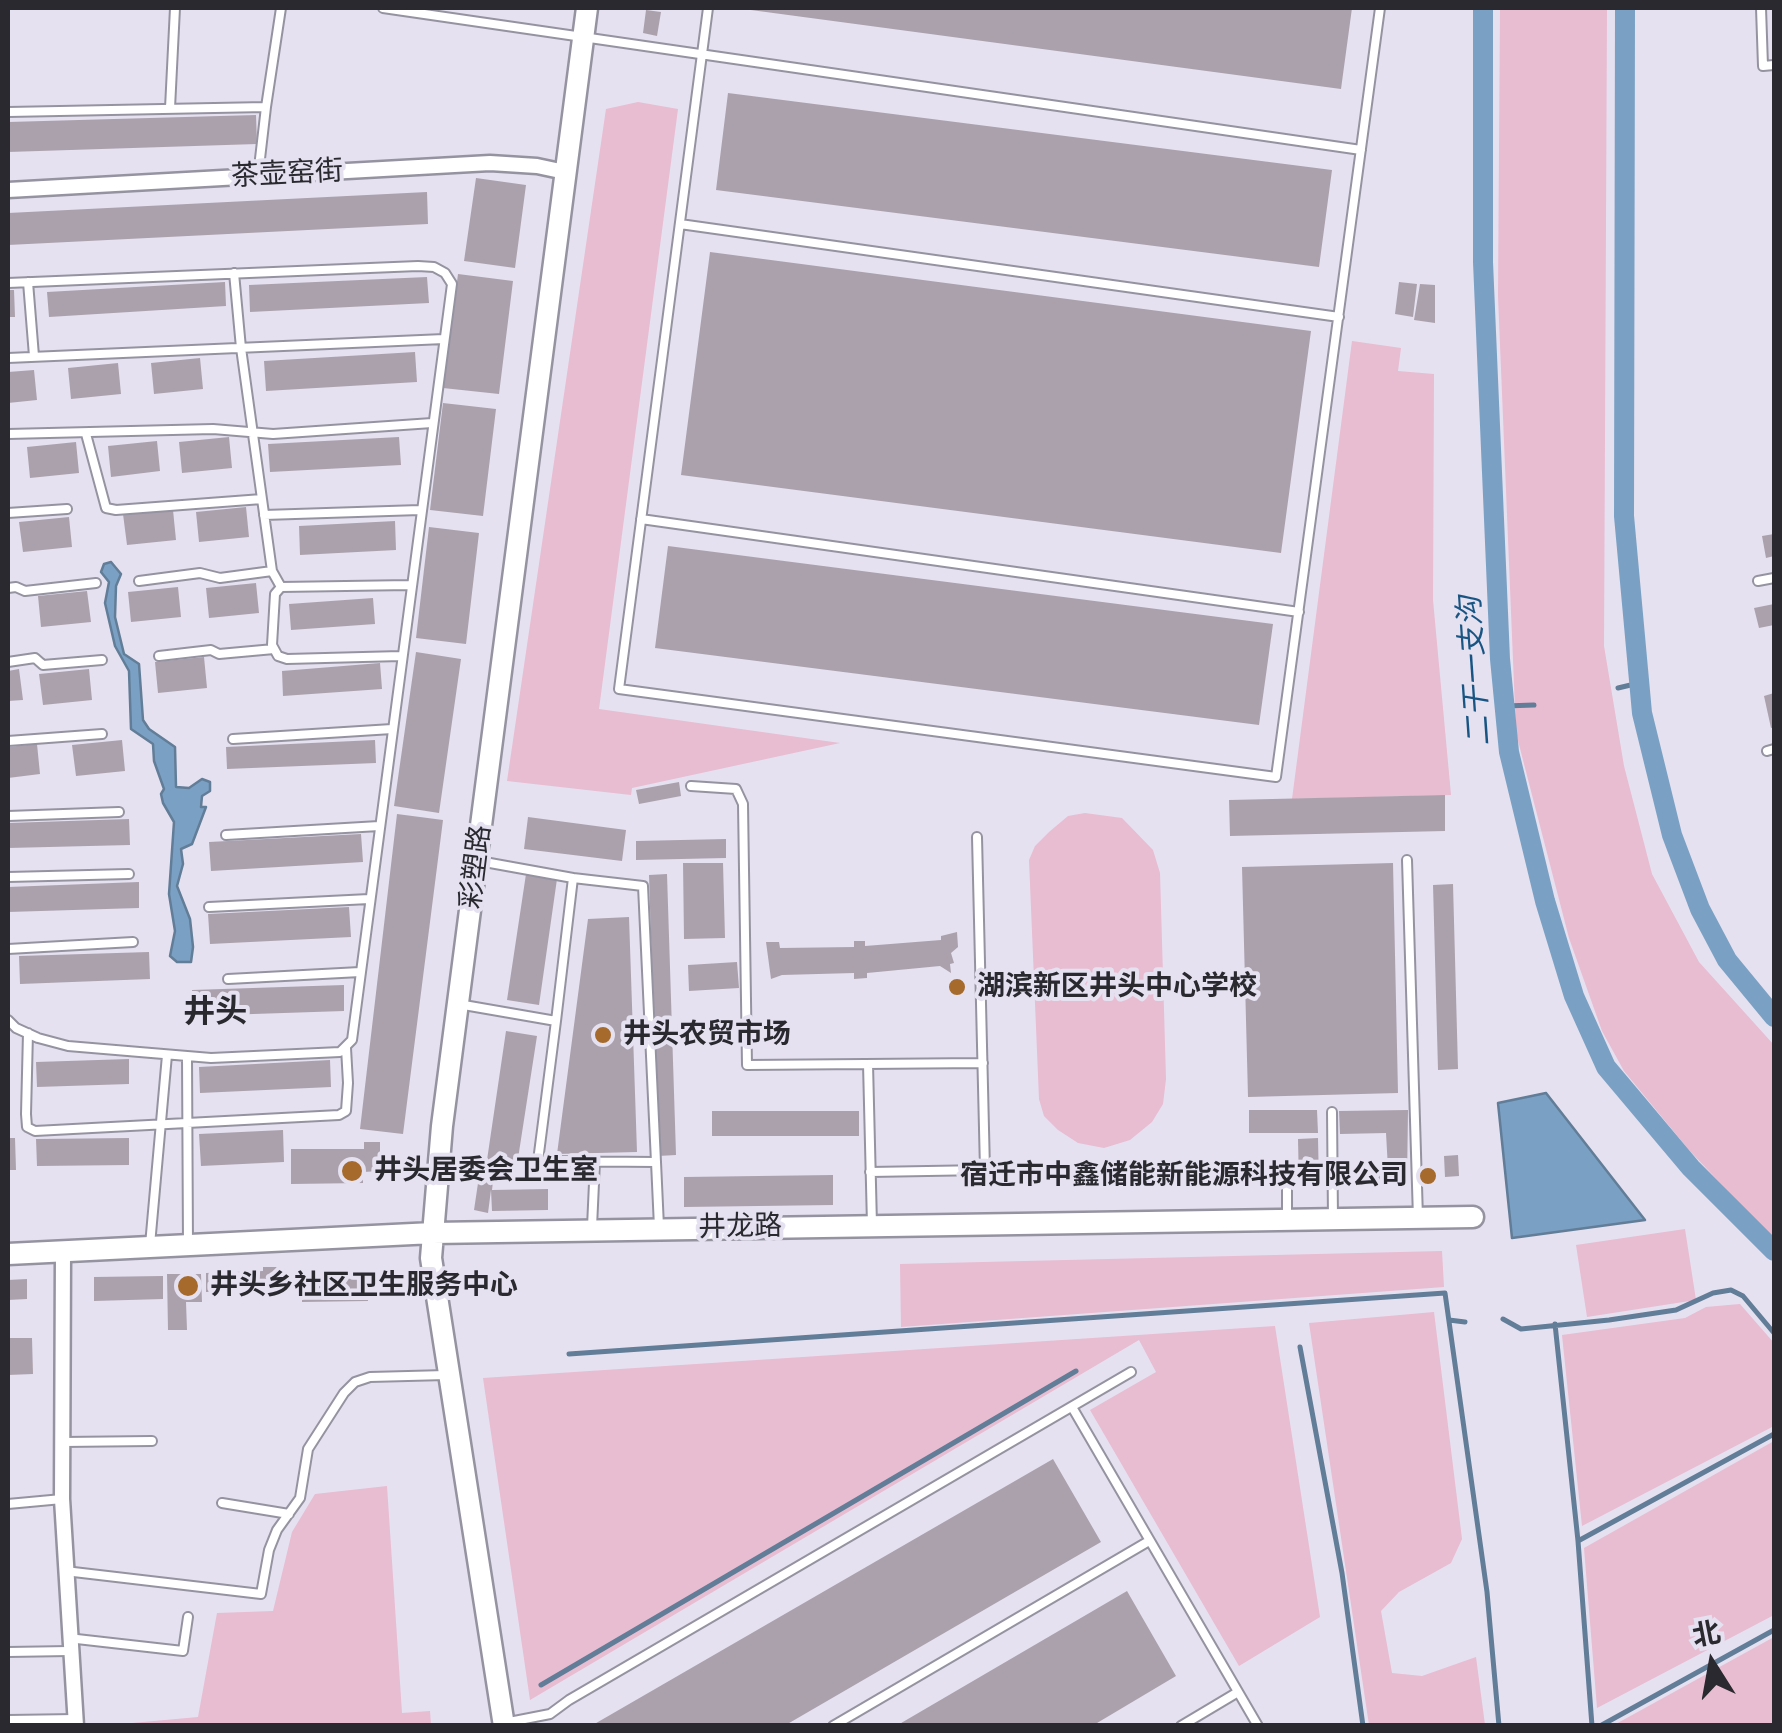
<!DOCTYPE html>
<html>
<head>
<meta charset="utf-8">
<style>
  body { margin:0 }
  #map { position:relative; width:1782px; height:1733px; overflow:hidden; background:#e5e1f0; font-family:Montserrat,"Noto Sans SC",sans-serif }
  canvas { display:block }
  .frame { position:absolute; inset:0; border:10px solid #2a292f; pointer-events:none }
  .north { position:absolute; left:1662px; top:1613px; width:100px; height:100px; -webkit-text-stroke:8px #e5e1f0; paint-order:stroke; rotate:349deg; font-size:28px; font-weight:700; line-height:40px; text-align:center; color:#2a292f }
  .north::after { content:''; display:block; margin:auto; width:35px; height:45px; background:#2a292f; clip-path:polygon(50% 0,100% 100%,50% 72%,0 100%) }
</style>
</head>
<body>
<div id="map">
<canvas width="1782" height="1733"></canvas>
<div class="frame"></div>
<div class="north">北</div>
</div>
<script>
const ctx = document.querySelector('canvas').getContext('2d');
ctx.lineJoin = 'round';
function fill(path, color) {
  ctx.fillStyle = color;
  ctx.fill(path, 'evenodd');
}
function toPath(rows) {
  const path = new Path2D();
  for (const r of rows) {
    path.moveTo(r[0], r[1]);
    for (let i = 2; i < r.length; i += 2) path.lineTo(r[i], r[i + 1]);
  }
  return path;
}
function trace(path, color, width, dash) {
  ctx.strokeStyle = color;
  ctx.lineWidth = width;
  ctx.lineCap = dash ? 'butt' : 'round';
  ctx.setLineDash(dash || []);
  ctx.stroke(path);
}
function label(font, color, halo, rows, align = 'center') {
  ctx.font = font + ' Montserrat,"Noto Sans SC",sans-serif';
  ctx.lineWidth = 8;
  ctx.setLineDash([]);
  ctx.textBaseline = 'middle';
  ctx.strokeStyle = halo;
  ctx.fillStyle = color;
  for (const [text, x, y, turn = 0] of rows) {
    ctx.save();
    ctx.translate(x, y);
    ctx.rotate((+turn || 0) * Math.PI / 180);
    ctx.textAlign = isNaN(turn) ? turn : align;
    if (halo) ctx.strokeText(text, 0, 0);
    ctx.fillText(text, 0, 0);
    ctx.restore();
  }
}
fill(toPath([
  [1500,8,1607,8,1604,646,1624,766,1652,874,1699,962,1774,1045,1774,1240,1689,1150,1624,1071,1602,1031,1569,938,1516,733,1498,296],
  [638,102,678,109,599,709,840,743,632,788,631,795,507,781,606,109],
  [1352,341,1401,348,1398,371,1434,374,1433,600,1451,795,1292,799],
  [1085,813,1122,818,1153,850,1160,873,1166,1079,1163,1104,1152,1122,1130,1140,1104,1148,1078,1143,1058,1130,1044,1116,1039,1099,1029,860,1035,846,1049,832,1068,816],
  [1685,1229,1696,1300,1587,1317,1576,1245],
  [1442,1251,1444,1287,901,1327,900,1264],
  [1740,1304,1774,1343,1774,1426,1582,1526,1562,1335,1685,1318,1706,1307],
  [1434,1312,1462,1539,1451,1563,1399,1592,1381,1611,1392,1673,1422,1676,1476,1657,1485,1725,1369,1725,1309,1323],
  [1275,1326,1320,1617,1239,1666,1090,1410,1156,1372,1139,1340,530,1700,483,1378],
  [1774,1441,1774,1615,1597,1708,1584,1548],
  [387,1486,402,1713,430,1711,431,1725,110,1725,198,1717,217,1613,273,1611,292,1532,315,1494],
  [1774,1637,1774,1725,1614,1725]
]), '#e8bcd1');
const water = toPath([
  [111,562,121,574,116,586,115,617,124,654,139,664,143,720,149,729,175,747,176,787,189,788,202,779,210,782,210,791,202,796,201,807,206,807,192,844,181,849,183,864,177,886,190,919,193,947,191,962,177,962,170,956,175,931,169,894,174,822,163,803,161,794,164,789,154,761,153,744,131,729,129,671,115,646,105,603,109,582,101,572,104,564,111,562],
  [1546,1093,1645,1220,1512,1238,1498,1103,1546,1093]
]);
fill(water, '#7aa1c4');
trace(water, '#627d97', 2.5);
trace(toPath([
  [1618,688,1639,683],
  [1505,706,1534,705],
  [1503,1319,1521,1329,1609,1320,1676,1310,1713,1293,1731,1290,1743,1296,1774,1333],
  [1449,1320,1465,1322],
  [1555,1324,1578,1541,1592,1726],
  [1300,1347,1342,1573,1363,1726],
  [569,1354,1445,1293,1487,1592,1499,1726],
  [1578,1541,1774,1434],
  [541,1685,1076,1371],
  [1600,1726,1774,1630]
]), '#627d97', 5);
trace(toPath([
  [1483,8,1483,262,1500,659,1509,752,1545,901,1574,996,1606,1067,1691,1168,1774,1251],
  [1625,8,1624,516,1642,713,1672,835,1700,909,1727,960,1774,1017]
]), '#7aa1c4', 20);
fill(toPath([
  [736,8,1352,8,1341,89],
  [646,10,661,12,657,36,643,33],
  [728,93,1332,170,1319,267,716,190],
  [256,115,257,144,8,152,8,122],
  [476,178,526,185,515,268,464,261],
  [427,192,428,224,8,245,8,213],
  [710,252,1311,331,1281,553,681,475],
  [458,274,513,281,499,394,443,388],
  [427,277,429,303,250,312,249,285],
  [225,282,226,306,49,317,47,292],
  [1399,282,1417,284,1413,317,1395,314],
  [1420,284,1435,285,1435,323,1414,320],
  [8,290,14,290,15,317,8,317],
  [415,352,417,382,266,391,264,361],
  [200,358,203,389,154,394,151,363],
  [118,363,121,394,71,399,68,368],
  [34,370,37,400,8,403,8,372],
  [443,403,496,409,483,516,430,510],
  [229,437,232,468,182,473,179,442],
  [399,437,401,465,270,472,268,444],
  [157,441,160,471,111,477,108,446],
  [76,442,79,473,30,478,27,447],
  [246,507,249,537,199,542,196,512],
  [173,510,176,540,127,545,123,514],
  [69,517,72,547,23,552,19,522],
  [395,521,396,550,300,555,299,526],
  [429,527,479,533,466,644,416,638],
  [1774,534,1774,556,1766,558,1762,536],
  [668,546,1273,624,1259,725,655,648],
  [256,583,259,613,209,618,206,588],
  [178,587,181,617,131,622,128,592],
  [87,591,91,622,41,627,38,596],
  [373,598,375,624,291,630,289,604],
  [1774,604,1774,625,1759,628,1754,608],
  [416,652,461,659,439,813,394,806],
  [204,657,207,688,158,693,155,662],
  [380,663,382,689,283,696,282,671],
  [19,669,23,700,8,701,8,671],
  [89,669,92,700,43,705,39,674],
  [1774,693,1774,727,1771,728,1764,696],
  [122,740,125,771,76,776,72,745],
  [375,740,376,763,227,769,226,747],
  [37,744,40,774,8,778,8,747],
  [679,782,681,796,639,804,636,790],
  [1445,795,1445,831,1230,836,1229,800],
  [397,814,443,820,403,1134,360,1129],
  [528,817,626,830,622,861,524,849],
  [129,819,130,845,8,848,8,823],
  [361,834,363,862,211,871,209,842],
  [726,839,726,858,636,860,636,841],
  [683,863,723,863,725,938,684,939],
  [1393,863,1398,1093,1248,1097,1242,867],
  [526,874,557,879,539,1005,507,1000],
  [667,874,676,1155,658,1156,649,875],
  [139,882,139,908,8,912,8,887],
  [1453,884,1458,1069,1438,1070,1433,885],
  [349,907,351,937,210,944,208,914],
  [629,917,637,1152,557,1154,588,919],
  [957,932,958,947,951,953,954,963,950,964,951,973,940,966,867,973,867,978,854,979,854,973,782,975,771,979,766,942,779,942,780,948,854,947,854,941,865,941,865,946,941,940,941,936],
  [149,952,150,979,20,984,19,956],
  [737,962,739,988,689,991,688,965],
  [344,985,344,1011,193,1016,192,990],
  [506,1031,537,1036,517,1165,487,1160],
  [129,1059,129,1084,37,1087,36,1062],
  [330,1060,331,1087,200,1093,199,1067],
  [1249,1110,1317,1110,1318,1133,1249,1133],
  [1408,1110,1407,1182,1346,1185,1346,1170,1388,1169,1386,1133,1340,1134,1339,1111],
  [712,1111,859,1111,859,1136,712,1136],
  [283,1130,284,1162,201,1166,199,1134],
  [8,1138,15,1138,16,1170,8,1170],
  [129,1138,129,1165,37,1166,36,1139],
  [1318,1138,1319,1185,1299,1186,1298,1139],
  [364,1142,380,1142,380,1171,363,1172,363,1183,291,1184,291,1149,364,1149],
  [1458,1155,1459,1176,1445,1177,1444,1156],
  [481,1163,495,1165,492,1190,548,1189,548,1210,492,1211,491,1190,488,1213,474,1210],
  [833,1175,833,1205,684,1207,684,1177],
  [263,1267,277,1267,277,1290,206,1292,206,1273,263,1271],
  [167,1274,201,1274,202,1302,186,1302,187,1330,168,1330],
  [163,1276,163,1299,94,1301,94,1277],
  [367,1277,368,1301,302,1302,302,1278],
  [27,1279,27,1299,8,1300,8,1280],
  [8,1338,32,1338,33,1374,8,1375],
  [1053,1459,1101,1542,784,1726,591,1726],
  [1127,1591,1176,1676,1092,1726,896,1726]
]), '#aba1ac');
const lane = toPath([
  [383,8,1361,150],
  [708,8,619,689,1276,777,1380,8],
  [1761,8,1763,66,1774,65],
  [170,108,175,8],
  [8,112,266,107,281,8],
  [258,176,266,107],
  [680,224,1339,317],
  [234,273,241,348,272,571,281,587],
  [28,282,34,356],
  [8,283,418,266,434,267,445,273,452,284,352,1040,340,1052,211,1058,68,1046,38,1038,16,1028,8,1020],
  [8,358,444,339],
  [8,434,213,429,273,434,432,423],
  [86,434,106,508,116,510,262,499],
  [8,513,67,509],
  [264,515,420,510],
  [641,519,1299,612],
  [139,581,200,573,220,578,272,571],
  [1758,581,1774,578],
  [8,588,16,587,25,591,96,583],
  [159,656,211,650,219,654,274,649],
  [401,656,287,659,278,656,272,645,275,594,281,587,410,585],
  [8,662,35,658,43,665,102,660],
  [233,739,392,729],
  [8,741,102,734],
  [1767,751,1774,749],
  [691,786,736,789,743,804,747,1065,983,1063],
  [8,816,119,812],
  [226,835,379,826],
  [1407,860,1418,1218],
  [479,861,573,878],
  [8,877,129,874],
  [209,907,369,899],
  [8,949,133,942],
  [228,979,360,972],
  [458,1004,556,1021,538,1161,656,1162,643,886,573,878,556,1021],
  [28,1033,26,1114,27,1127,35,1131,339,1115,346,1111,348,1083,346,1048],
  [187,1057,188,1245],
  [868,1064,872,1225],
  [1332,1112,1333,1219],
  [656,1162,659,1227],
  [870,1172,985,1170,977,837],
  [1287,1175,1287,1219],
  [592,1227,595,1161],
  [150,1245,167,1055],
  [1072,1407,1258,1726],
  [63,1442,152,1441],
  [222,1503,289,1514],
  [8,1504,62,1499],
  [65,1571,261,1594,269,1550,277,1530,300,1498,308,1449,344,1393,355,1382,370,1377,446,1375],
  [68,1638,183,1651,188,1617],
  [8,1652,69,1651],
  [8,1720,76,1719],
  [504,1723,550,1714,569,1700,1131,1372],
  [833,1726,1149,1541],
  [1181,1726,1238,1692]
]);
const street = toPath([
  [8,190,490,163,537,166,565,172],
  [63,1252,62,1499,76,1726]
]);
const secondary = toPath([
  [8,1254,433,1233,1473,1217],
  [504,1726,431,1258,442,1126,587,8]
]);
trace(lane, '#9693a1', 12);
trace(street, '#9693a1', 19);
trace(secondary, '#9693a1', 25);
trace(lane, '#fff', 8);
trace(street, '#fff', 14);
trace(secondary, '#fff', 20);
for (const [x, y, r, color] of [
  [957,987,10,"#a56a2c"],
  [603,1035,10,"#a56a2c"],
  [352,1171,12,"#a56a2c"],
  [1428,1176,10,"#a56a2c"],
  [188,1286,12,"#a56a2c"]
]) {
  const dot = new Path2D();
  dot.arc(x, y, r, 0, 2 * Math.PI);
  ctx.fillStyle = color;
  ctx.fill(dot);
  trace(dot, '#e5e1f0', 4);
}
label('28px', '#2a292f', '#e5e1f0', [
  ["茶壶窑街",287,174,-3],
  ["彩塑路",476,867,-83],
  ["井龙路",740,1227,-1]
]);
label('bold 28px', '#2a292f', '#e5e1f0', [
  ["湖滨新区井头中心学校",977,987],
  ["井头农贸市场",623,1035],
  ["井头居委会卫生室",374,1171],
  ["宿迁市中鑫储能新能源科技有限公司",1408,1176,"right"],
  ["井头乡社区卫生服务中心",210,1286]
], 'left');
label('italic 30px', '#195583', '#e5e1f0', [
  ["二干一支沟",1475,671,-94]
]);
label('bold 32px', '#2a292f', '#e5e1f0', [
  ["井头",215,1013]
]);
</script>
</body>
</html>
